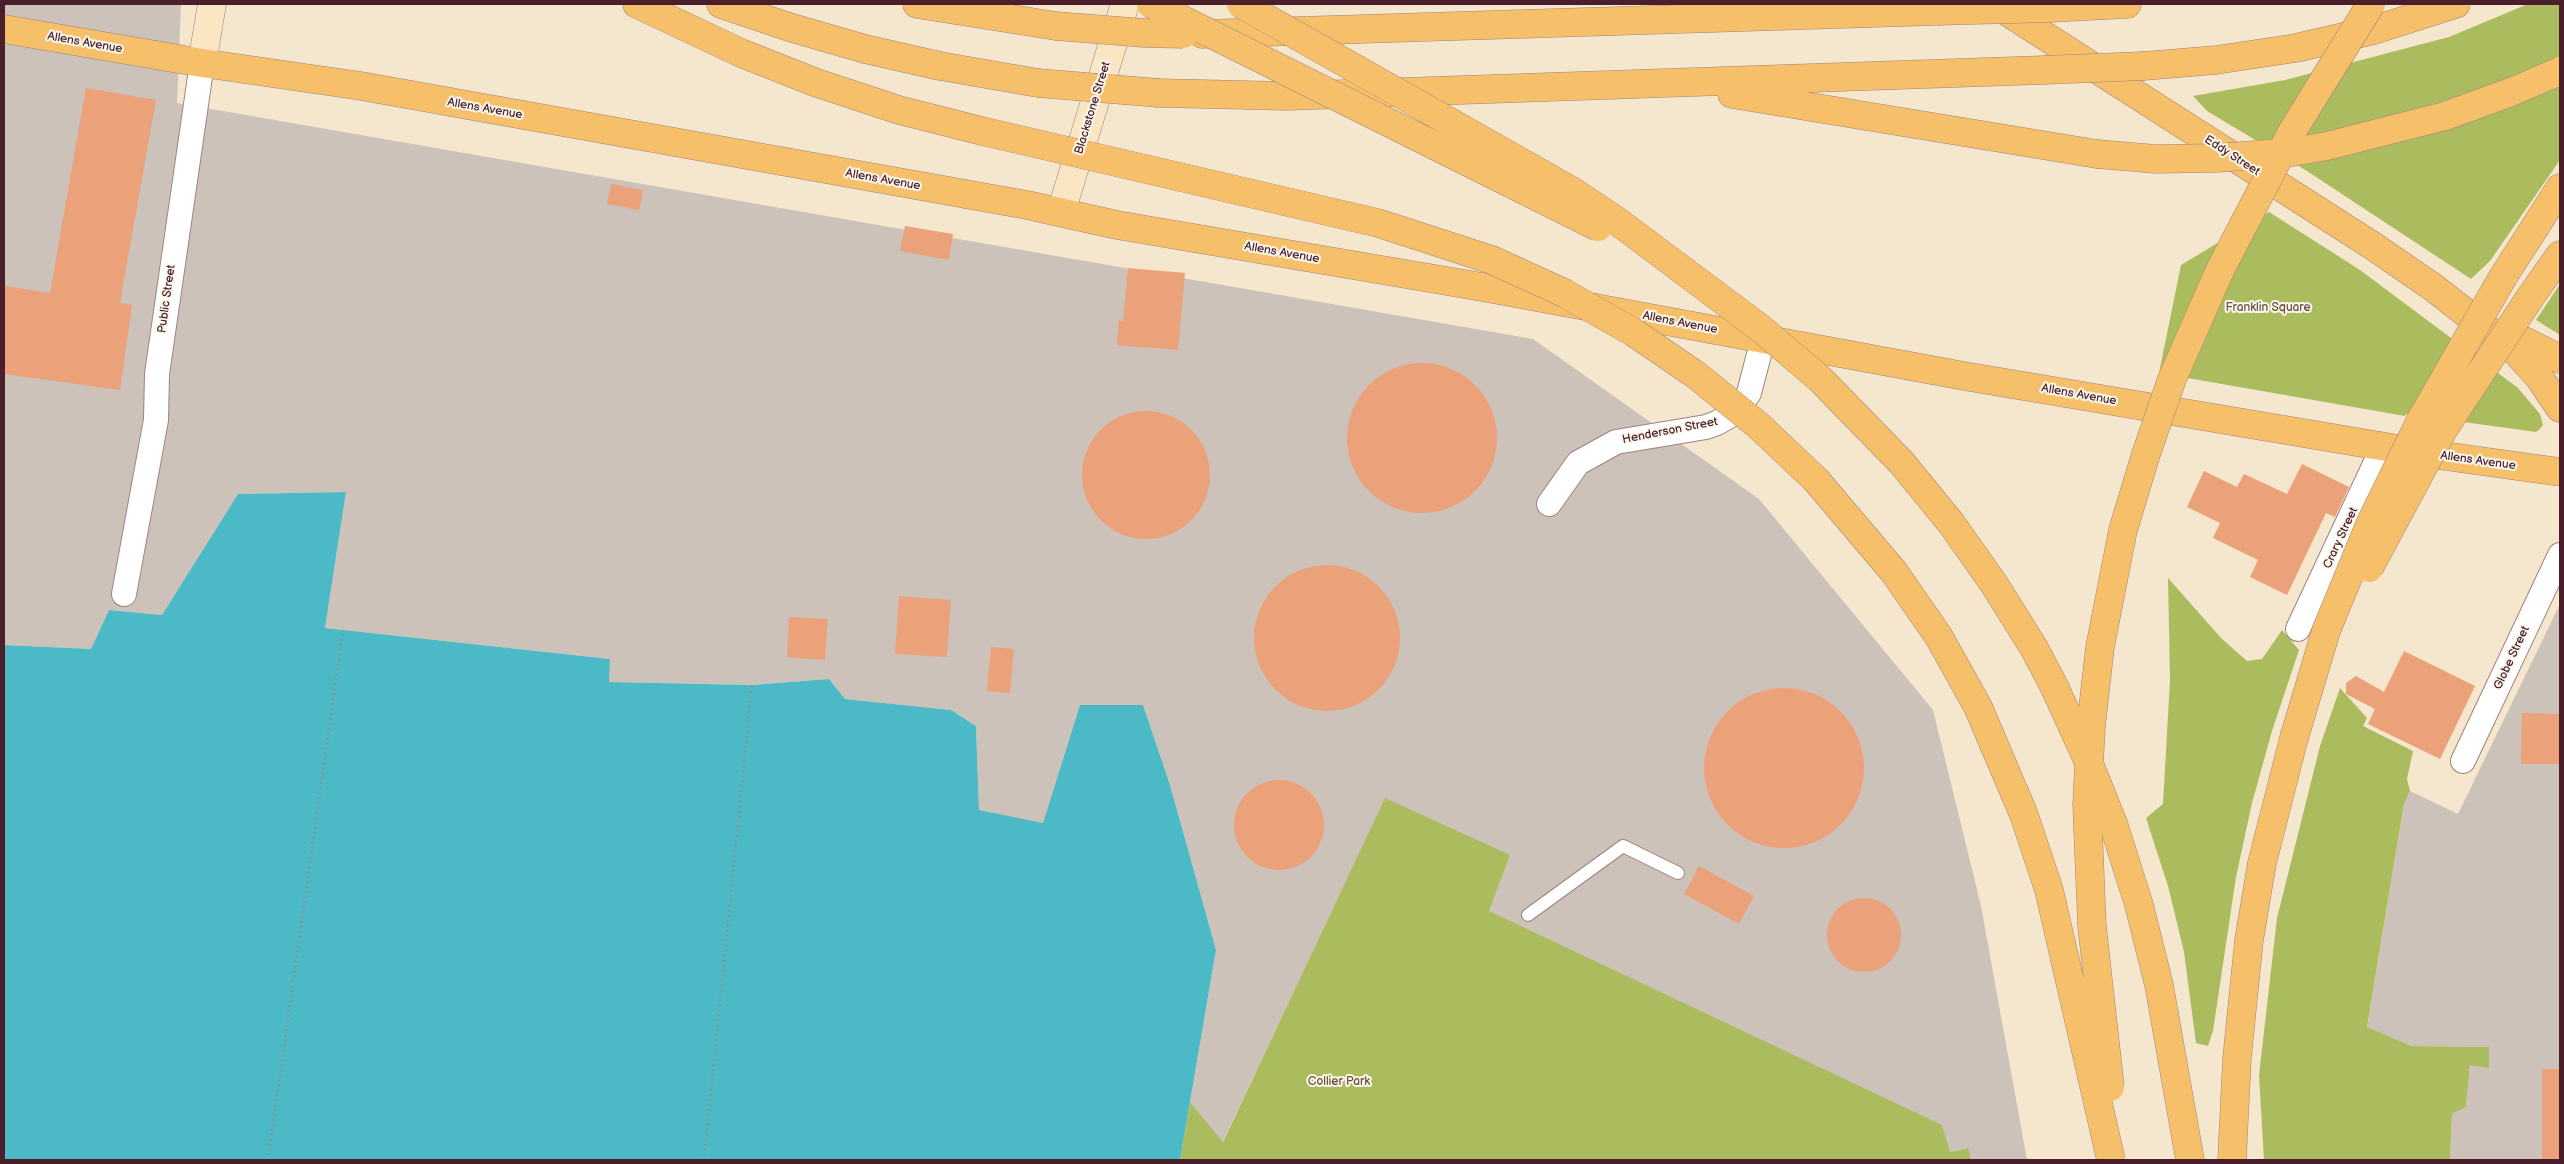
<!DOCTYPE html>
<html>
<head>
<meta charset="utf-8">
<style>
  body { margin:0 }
  #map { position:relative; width:2564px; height:1164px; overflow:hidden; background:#f5e6ce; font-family:"Balsamiq Sans",sans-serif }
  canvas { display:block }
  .frame { position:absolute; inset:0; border:5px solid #4a1f2b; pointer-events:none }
</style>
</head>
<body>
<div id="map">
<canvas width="2564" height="1164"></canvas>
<div class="frame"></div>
</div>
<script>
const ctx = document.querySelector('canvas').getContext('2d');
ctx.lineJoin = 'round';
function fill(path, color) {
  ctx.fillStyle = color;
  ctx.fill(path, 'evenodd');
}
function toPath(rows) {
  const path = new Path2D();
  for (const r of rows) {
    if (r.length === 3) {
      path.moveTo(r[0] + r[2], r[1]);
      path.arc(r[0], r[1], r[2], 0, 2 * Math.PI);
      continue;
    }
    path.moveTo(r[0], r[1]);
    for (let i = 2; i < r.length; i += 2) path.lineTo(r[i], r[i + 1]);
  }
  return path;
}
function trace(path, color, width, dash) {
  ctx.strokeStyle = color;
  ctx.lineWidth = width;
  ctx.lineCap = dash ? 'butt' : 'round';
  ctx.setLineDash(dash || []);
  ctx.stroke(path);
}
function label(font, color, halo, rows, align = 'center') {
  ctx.font = font + ' "Balsamiq Sans",sans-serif';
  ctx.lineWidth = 4;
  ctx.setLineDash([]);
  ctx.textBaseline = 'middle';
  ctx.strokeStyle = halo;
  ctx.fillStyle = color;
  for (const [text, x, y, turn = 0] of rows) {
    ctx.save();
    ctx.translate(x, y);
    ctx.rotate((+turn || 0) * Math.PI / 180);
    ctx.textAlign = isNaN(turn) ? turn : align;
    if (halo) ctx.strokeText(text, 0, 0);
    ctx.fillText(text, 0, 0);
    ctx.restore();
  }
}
fill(toPath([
  [4,4,181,4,177,103,1533,339,1759,499,1933,710,1981,906,2027,1160,1971,1160,1967,1148,1949,1152,1415,1100,1386,798,1222,1143,1190,1102,1216,950,1170,785,1143,705,1080,705,1043,824,979,810,976,726,951,710,845,699,829,679,752,685,608,682,610,659,325,628,346,492,238,494,162,615,109,610,91,649,4,645],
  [2560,604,2560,1160,2450,1160,2452,1114,2466,1107,2470,1065,2489,1047,2411,1046,2367,1028,2404,804,2410,791,2458,814]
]), '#ccc2b9');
fill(toPath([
  [2528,4,2560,4,2560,160,2490,261,2471,279,2307,171,2207,111,2193,96,2285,80,2449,37],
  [2269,212,2360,270,2518,388,2540,414,2543,425,2540,429,2536,432,2406,414,2405,416,2159,373,2181,265],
  [2560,284,2560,335,2536,320],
  [2168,578,2221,638,2247,661,2262,659,2282,630,2299,650,2272,731,2252,803,2236,877,2213,1031,2208,1046,2196,1043,2184,952,2168,886,2146,818,2163,804,2170,680],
  [2340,688,2367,718,2363,726,2413,751,2407,779,2410,791,2404,804,2367,1027,2411,1046,2489,1047,2489,1068,2470,1065,2466,1107,2452,1114,2450,1160,2264,1160,2259,1075,2277,918,2320,746],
  [1385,798,1510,855,1489,911,1942,1125,1950,1152,1968,1148,1971,1160,1180,1160,1190,1102,1223,1142]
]), '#abbc5f');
fill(toPath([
  [346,492,325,628,610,659,609,682,752,685,829,679,845,699,951,710,976,726,979,810,1043,823,1080,705,1143,705,1170,785,1216,950,1180,1160,4,1160,4,645,91,649,109,610,162,615,238,494]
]), '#4cb9c6');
fill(toPath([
  [86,88,156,100,120,303,132,305,120,390,4,374,4,286,50,293],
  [611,184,643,190,639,210,607,204],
  [905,226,953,234,949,260,900,251],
  [1128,268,1185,273,1178,350,1117,345,1119,320,1123,321],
  [1422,438,75],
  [1146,475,64],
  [2302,464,2349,487,2335,517,2326,513,2287,595,2250,577,2258,560,2213,538,2220,523,2187,507,2204,471,2237,487,2244,474,2287,494],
  [1327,638,73],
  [899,596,951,600,947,657,895,654],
  [789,617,828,619,825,660,787,657],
  [991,647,1014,649,1010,693,987,691],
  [2404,651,2475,686,2440,759,2368,724,2375,709,2346,694,2346,683,2356,676,2384,692],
  [1784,768,80],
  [2522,713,2560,714,2560,764,2521,764],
  [1279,825,45],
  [1699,866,1754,896,1739,924,1684,894],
  [1864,935,37],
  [2542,1069,2560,1069,2560,1160,2542,1160]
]), '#eba179');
const lane = toPath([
  [1528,915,1623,846,1678,873]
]);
const street = toPath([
  [1549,504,1578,463,1616,442,1706,427,1717,423,1736,412,1749,393,1763,339],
  [124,594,156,420,157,374,202,63],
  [2298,629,2383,447],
  [2463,761,2560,555]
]);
const secondary = toPath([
  [202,63,212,4],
  [1061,212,1125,4]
]);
const primary = toPath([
  [1995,4,2373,246,2434,288,2516,352,2539,377,2560,408],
  [4,29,202,63,361,86,1027,205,1117,225,1482,287,1964,376,2416,452,2560,472],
  [2506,332,2560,359]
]);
const highway = toPath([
  [637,4,741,53,817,83,899,110,982,131],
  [721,4,789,27,865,49,940,66,1038,83],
  [917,4,1056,26],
  [2049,8,2127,4],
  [1202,34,1937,11],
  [2144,66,2216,60,2296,48,2374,30,2456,4],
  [1159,93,1287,96,2044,70],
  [1732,94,2097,154],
  [2503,277,2560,188],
  [2531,296,2560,255],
  [2114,826,2139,905,2159,985,2190,1160],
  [2232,1160,2237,1058,2249,940,2262,863,2294,738]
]);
trace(lane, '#a0827c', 14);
trace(street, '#a0827c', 26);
trace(secondary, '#a0827c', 29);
trace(primary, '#a0827c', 29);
trace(highway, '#a0827c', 29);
trace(toPath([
  [268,1160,343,630],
  [704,1160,752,685]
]), '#a0827c', 3, [1, 4]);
trace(lane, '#fff', 12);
trace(street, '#fff', 24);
trace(secondary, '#fbe6c4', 28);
trace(primary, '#f6c06b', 28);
trace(highway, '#f6c06b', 28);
const highwayBridge = toPath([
  [1151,4,1598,227],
  [1241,4,1572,191,1617,221,1760,328,1820,379,1901,462,1951,523,1994,584,2034,648,2054,686,2086,756,2114,826],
  [1937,11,2049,8],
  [1056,26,1144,33,1183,34],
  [2044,70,2144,66],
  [1038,83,1159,93],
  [982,131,1378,223,1492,260,1564,293,1633,332,1696,375,1759,426,1816,480,1894,572,1939,637,1978,707,2024,815,2049,890,2111,1160],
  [2097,154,2156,159,2217,158,2292,152,2327,146,2445,116,2511,92,2560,71],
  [2369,568,2443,430,2531,296],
  [2294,738,2326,631,2370,524,2422,418,2503,277],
  [2110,1087,2092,926,2087,805,2091,726,2100,647,2123,530,2146,454,2172,379,2220,270,2293,130,2371,4]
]);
trace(highwayBridge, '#a0827c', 29, []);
trace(highwayBridge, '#f6c06b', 28);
label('12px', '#4a1f2b', '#fbf7ec', [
  ["Allens Avenue",85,43,10],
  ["Blackstone Street",1093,108,-73],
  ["Allens Avenue",485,109,10],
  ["Eddy Street",2232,156,33],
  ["Allens Avenue",883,180,10],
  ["Allens Avenue",1282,253,10],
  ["Public Street",167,299,-82],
  ["Allens Avenue",1680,323,11],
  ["Allens Avenue",2079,395,10],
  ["Henderson Street",1670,431,-11],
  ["Allens Avenue",2478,461,8],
  ["Crary Street",2341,538,-65],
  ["Globe Street",2512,658,-65]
]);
label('12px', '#674e3b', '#fbf7ec', [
  ["Franklin Square",2268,308],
  ["Collier Park",1339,1082]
]);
</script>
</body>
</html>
